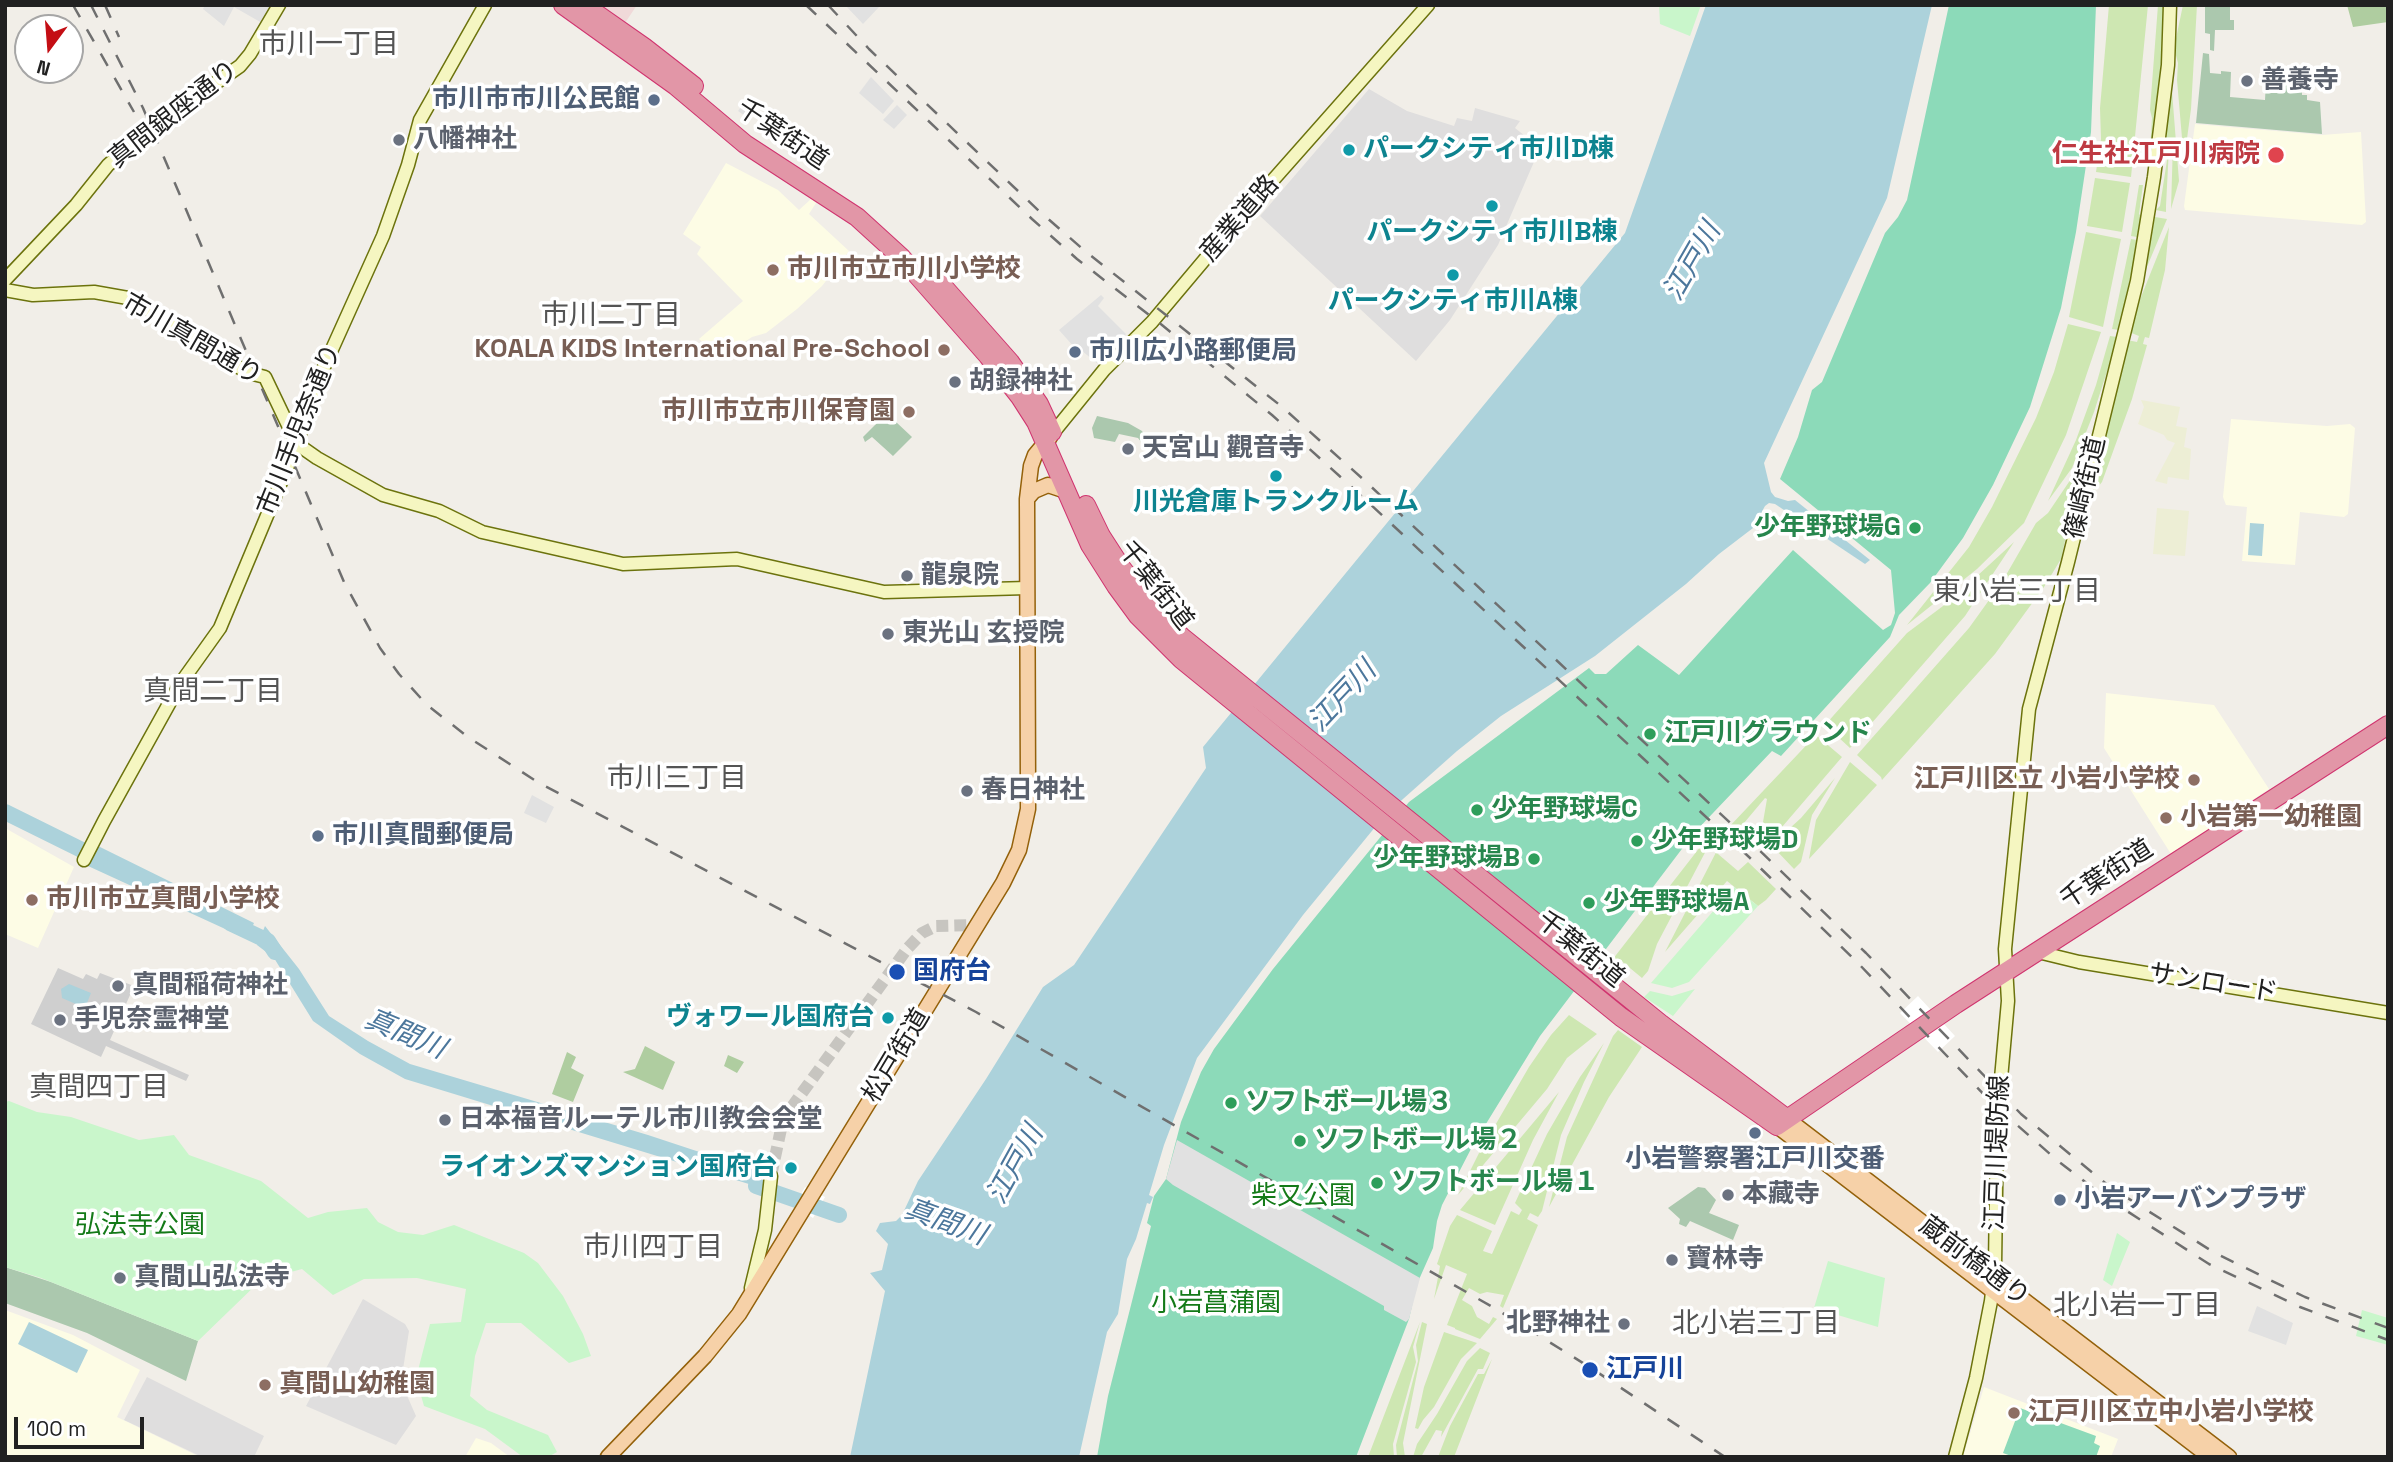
<!DOCTYPE html>
<html>
<head>
<meta charset="utf-8">
<style>
  body { margin:0 }
  #map { position:relative; width:2393px; height:1462px; overflow:hidden; background:#f1eee8; font-family:"Space Grotesk",sans-serif }
  canvas { display:block }
  .frame { position:absolute; inset:0; border:7px solid #212121; pointer-events:none }
  .north { position:absolute; left:14px; top:14px; width:70px; height:70px; box-sizing:border-box; background:#fff; border:2px solid #a6a6a6; border-radius:50%; rotate:196deg; font-size:19px; font-weight:700; line-height:28px; text-align:center; color:#212121 }
  .north::after { content:''; display:block; margin:auto; width:24px; height:32px; background:#c40e14; clip-path:polygon(50% 0,100% 100%,50% 72%,0 100%) }
  .scale { position:absolute; left:14px; top:1417px; width:130px; height:32px; box-sizing:border-box; border:4px solid #212121; border-top:0; padding-left:9px; font-size:21px; line-height:24px; white-space:nowrap; color:#212121; -webkit-text-stroke:5px #fff; paint-order:stroke }
</style>
</head>
<body>
<div id="map">
<canvas width="2393" height="1462"></canvas>
<div class="frame"></div>
<div class="north">N</div>
<div class="scale">100 m</div>
</div>
<script>
const ctx = document.querySelector('canvas').getContext('2d');
ctx.lineJoin = 'round';
function fill(path, color) {
  ctx.fillStyle = color;
  ctx.fill(path, 'evenodd');
}
function toPath(rows) {
  const path = new Path2D();
  for (const r of rows) {
    path.moveTo(r[0], r[1]);
    for (let i = 2; i < r.length; i += 2) path.lineTo(r[i], r[i + 1]);
  }
  return path;
}
function trace(path, color, width, dash) {
  ctx.strokeStyle = color;
  ctx.lineWidth = width;
  ctx.lineCap = dash ? 'butt' : 'round';
  ctx.setLineDash(dash || []);
  ctx.stroke(path);
}
function label(font, color, halo, rows, align = 'center') {
  ctx.font = font + ' "Space Grotesk","Noto Sans JP",sans-serif';
  ctx.lineWidth = 7;
  ctx.setLineDash([]);
  ctx.textBaseline = 'middle';
  ctx.strokeStyle = halo;
  ctx.fillStyle = color;
  for (const [text, x, y, turn = 0] of rows) {
    ctx.save();
    ctx.translate(x, y);
    ctx.rotate((+turn || 0) * Math.PI / 180);
    ctx.textAlign = isNaN(turn) ? turn : align;
    if (halo) ctx.strokeText(text, 0, 0);
    ctx.fillText(text, 0, 0);
    ctx.restore();
  }
}
fill(toPath([
  [1369,89,1407,111,1454,126,1457,118,1472,121,1475,108,1520,121,1515,128,1540,148,1498,245,1450,320,1416,361,1260,216],
  [363,1299,405,1324,409,1331,401,1382,416,1416,396,1445,306,1406],
  [147,1377,264,1436,254,1457,202,1457,124,1420]
]), '#dfdede');
fill(toPath([
  [600,5,637,5,625,23]
]), '#f0d9d9');
fill(toPath([
  [2195,124,2322,135,2361,132,2366,222,2362,225,2185,210,2184,206],
  [726,163,778,190,799,210,811,199,816,203,809,214,849,251,822,286,797,309,766,333,752,337,721,358,699,339,743,301,697,254,701,247,683,234],
  [2231,419,2327,426,2350,424,2355,428,2348,514,2344,517,2300,512,2295,565,2242,561,2247,507,2226,505,2223,497],
  [2106,693,2214,705,2269,789,2171,854,2104,748],
  [5,828,74,867,38,948,5,934],
  [5,1310,73,1335,140,1370,117,1417,200,1457,5,1457],
  [1984,1387,2118,1439,2111,1457,1963,1457],
  [476,1438,491,1443,510,1457,465,1457]
]), '#fdfce5');
fill(toPath([
  [58,968,83,979,86,974,97,979,100,973,134,986,110,1040,189,1075,186,1081,106,1046,101,1057,31,1024]
]), '#cfcfcf');
fill(toPath([
  [2141,400,2180,407,2176,426,2187,428,2184,447,2191,449,2189,480,2168,477,2167,484,2155,481,2175,443,2167,440,2164,435,2138,424,2144,407],
  [2157,508,2189,511,2185,556,2153,554]
]), '#edeed5');
fill(toPath([
  [2109,5,2148,5,2131,177,2096,172,2101,139,2100,108],
  [2158,5,2166,5,2157,109,2149,166,2152,118,2150,110],
  [2183,5,2197,5,2191,109,2184,161,2177,80,2178,63,2174,48],
  [2171,78,2179,181,2171,209,2173,142,2164,138],
  [2169,147,2166,206,2166,212,2156,210,2160,206],
  [2095,178,2130,183,2122,232,2087,226],
  [2139,185,2143,185,2139,214,2141,216,2137,237,2131,236],
  [2155,217,2167,219,2144,274],
  [2169,227,2165,270,2149,338,2145,337,2144,340,2143,344,2147,345,2132,399,2102,482,2094,492,2091,489,2127,340,2137,342,2139,336,2129,332,2133,317],
  [2086,232,2121,239,2103,327,2069,317],
  [2131,239,2137,240,2137,246,2119,330,2112,329],
  [2068,324,2101,332,2066,435,2024,523,1977,569,1907,625,1969,547,1992,507,2036,418,2054,372],
  [2110,336,2117,337,2117,340,2094,412,2072,468,2048,501,2076,440,2096,385],
  [2085,466,2083,480,2078,482,2061,559,2044,587,1995,654,1882,780,1881,777,1857,755,1969,628,2002,582,2036,523,2048,513,2077,470,2080,471],
  [2014,542,1965,616,1850,748,1825,725,1907,633,1951,600],
  [1816,735,1842,757,1776,834,1779,838,1801,818,1835,778,1812,815,1801,862,1794,869,1775,849,1775,845,1766,841,1774,833,1763,822,1767,799,1765,798,1718,854,1738,871,1748,862,1776,889,1766,900,1758,906,1727,881,1665,952,1729,827],
  [1850,762,1877,785,1809,859,1816,820],
  [1718,824,1720,824,1657,944,1648,971,1642,978,1619,959,1599,985,1595,982],
  [1569,1015,1597,1034,1567,1058,1547,1089,1458,1195,1479,1153,1529,1067,1551,1035],
  [1618,1030,1642,1047,1609,1097,1549,1207,1567,1137,1613,1036],
  [1604,1043,1584,1082,1561,1135,1542,1211,1538,1217,1530,1213,1527,1219,1538,1225,1503,1308,1500,1306,1504,1295,1487,1292,1480,1294,1469,1288,1462,1300,1472,1306,1477,1317,1489,1324,1493,1317,1497,1319,1480,1339,1455,1329,1455,1328,1447,1325,1467,1274,1446,1265,1434,1299,1440,1266,1437,1264,1450,1226,1457,1215,1492,1231,1483,1251,1492,1254,1511,1211,1519,1215,1522,1210,1515,1203,1547,1134,1580,1077],
  [1559,1092,1533,1140,1495,1225,1460,1210],
  [1420,1322,1413,1347,1416,1362,1393,1444,1394,1457,1368,1457],
  [1422,1322,1427,1324,1403,1443,1405,1457,1397,1457,1396,1445,1418,1361,1416,1345],
  [1444,1332,1477,1343,1461,1359,1434,1407,1423,1420,1418,1429,1415,1428,1424,1387],
  [1480,1348,1490,1353,1483,1369,1478,1369,1441,1437,1442,1431,1436,1430,1421,1457,1413,1457,1417,1444,1437,1414,1467,1361],
  [1492,1359,1454,1457,1438,1457,1450,1426,1478,1374,1484,1374]
]), '#cee7b2');
fill(toPath([
  [2347,5,2388,5,2388,22,2353,27],
  [645,1046,675,1062,663,1090,623,1072,635,1069],
  [567,1052,576,1057,571,1068,584,1075,573,1102,552,1094],
  [728,1055,744,1062,737,1073,724,1066]
]), '#afcda0');
fill(toPath([
  [2205,5,2230,5,2230,20,2234,20,2234,30,2215,30,2214,51,2210,50,2210,34,2205,33],
  [2203,53,2209,54,2210,73,2221,74,2221,71,2231,72,2230,97,2265,100,2266,81,2302,82,2302,95,2307,95,2307,100,2320,102,2322,134,2196,123],
  [885,415,895,421,912,437,893,456,872,437,865,442,863,437],
  [1097,416,1128,423,1142,431,1154,450,1150,453,1138,438,1119,434,1115,442,1094,438,1092,428],
  [1698,1187,1705,1188,1716,1200,1709,1213,1739,1225,1733,1240,1690,1221,1686,1227,1679,1224,1680,1219,1668,1208],
  [5,1267,51,1282,198,1341,186,1381,87,1333,5,1303]
]), '#abc8ae');
fill(toPath([
  [1659,5,1701,5,1690,36,1660,24],
  [1734,887,1758,906,1689,982,1672,988,1651,983],
  [1695,989,1673,1016,1644,997,1650,991,1672,996],
  [9,1101,37,1112,71,1117,139,1140,174,1135,189,1155,261,1181,308,1218,328,1212,367,1208,378,1222,398,1232,423,1235,454,1225,524,1253,538,1263,563,1296,583,1334,591,1356,569,1363,521,1323,486,1323,475,1356,470,1396,487,1410,548,1435,557,1452,548,1457,523,1457,485,1429,424,1406,416,1378,430,1324,461,1322,466,1289,417,1278,364,1279,333,1295,302,1269,261,1280,198,1341,41,1278,5,1267,5,1102],
  [2117,1233,2130,1242,2112,1286,2103,1280],
  [1828,1261,1885,1278,1878,1327,1814,1308],
  [2362,1310,2388,1318,2388,1345,2356,1336]
]), '#c9f6cb');
fill(toPath([
  [1949,5,2096,5,2091,132,2076,232,2061,308,2030,407,1993,485,1963,538,1930,583,1899,615,1890,637,1781,756,1772,751,1694,833,1540,1036,1473,1145,1442,1205,1437,1221,1433,1248,1417,1284,1409,1319,1356,1457,1097,1457,1108,1396,1151,1226,1147,1223,1154,1196,1166,1179,1181,1122,1201,1072,1214,1049,1273,969,1409,802,1589,668,1595,674,1606,674,1638,645,1679,675,1793,550,1883,630,1891,625,1895,613,1891,570,1780,479,1798,437,1812,390,1822,382,1885,233,1898,217,1907,200],
  [2020,1408,2096,1436,2094,1443,2100,1446,2096,1457,2014,1457,2003,1453]
]), '#8cdab9');
fill(toPath([
  [205,5,272,5,262,23,234,7,224,26,203,9],
  [845,5,877,5,879,7,863,24],
  [871,77,894,101,883,114,859,93],
  [748,97,757,104,748,118,738,111],
  [897,105,907,115,894,129,883,120],
  [1101,295,1104,298,1098,306,1126,334,1098,364,1076,346,1074,347,1059,330],
  [532,795,554,807,546,823,524,813],
  [1177,1140,1420,1278,1409,1319,1406,1322,1384,1310,1384,1306,1173,1185,1166,1179],
  [2257,1306,2293,1323,2286,1345,2248,1331]
]), '#e1e1e1');
fill(toPath([
  [1706,5,1932,5,1887,198,1764,463,1771,492,1775,497,1788,501,1795,500,1870,560,1865,564,1775,504,1769,503,1765,506,1753,528,1719,554,1686,584,1595,656,1501,716,1457,751,1385,815,1303,915,1197,1058,1164,1145,1149,1195,1153,1197,1150,1204,1147,1203,1136,1239,1127,1259,1118,1314,1107,1332,1079,1457,850,1457,885,1291,870,1273,882,1270,888,1244,876,1231,880,1223,896,1221,902,1215,918,1181,986,1079,1043,987,1074,965,1206,768,1203,747,1625,233],
  [2250,523,2264,524,2262,556,2248,555],
  [98,846,254,923,247,939,88,866],
  [265,926,299,969,329,1016,368,1041,410,1064,648,1135,763,1173,762,1188,405,1079,360,1054,313,1021,274,958,257,945],
  [69,984,91,993,85,1008,62,998,61,989],
  [29,1322,88,1350,77,1373,18,1344]
]), '#acd2db');
fill(toPath([
  [1918,996,1955,1036,1938,1052,1900,1013],
  [805,1187,825,1197,813,1218,794,1206]
]), '#fff');
trace(toPath([
  [5,812,100,859],
  [230,923,268,941,275,952],
  [756,1186,839,1215]
]), '#acd2db', 16);
trace(toPath([
  [771,1176,781,1129,791,1108,907,949,922,933,936,926,976,925]
]), '#c7c5c0', 12, [12, 6]);
const secondary = toPath([
  [5,280,76,205,108,165,147,131,240,66,250,54,279,5],
  [5,290,33,295,94,292,128,298,188,332,206,349,249,373,265,377,297,444,317,458,383,495,439,511,482,532,623,564,737,559,884,592,1027,588],
  [1053,433,1104,370,1152,322,1243,214,1428,5],
  [84,860,104,821,180,684,220,628,294,451,320,376,383,236,408,165,420,120,485,5],
  [2038,952,2079,962,2388,1013],
  [751,1288,765,1230,771,1176],
  [1955,1457,1976,1378,1991,1301,1995,1266,1997,1123,2008,1001,2005,949,2029,709,2068,562,2137,281,2154,177,2168,65,2170,5]
]);
const primary = toPath([
  [1027,499,1034,491,1048,485,1066,491],
  [1786,1118,2229,1457],
  [1777,1126,2210,1457],
  [608,1457,705,1356,739,1314,1003,883,1019,850,1028,809,1028,788,1027,499,1031,466,1035,455,1050,437]
]);
const highway = toPath([
  [563,5,676,86,745,144,857,217,902,258,988,356,1020,397,1036,422,1090,545,1116,586,1138,616,1181,659,1621,1017,1777,1126,1956,1004,2388,725],
  [584,5,644,47,694,86],
  [927,268,1010,362,1039,404,1052,432],
  [1086,505,1101,536,1121,567,1149,604,1182,637,1661,1024,1786,1118]
]);
trace(secondary, '#6c730d', 15);
trace(primary, '#94610a', 17);
trace(highway, '#d0346f', 20);
trace(secondary, '#f5f6c1', 12);
trace(primary, '#f6d1a8', 14);
trace(highway, '#e296a7', 18);
trace(toPath([
  [73,5,134,112],
  [91,5,143,108,344,582,380,648,399,674,427,705,468,737,539,783,976,1012,1496,1309,1591,1368,1725,1457],
  [105,5,119,37],
  [806,5,1032,219,1077,259,1162,325,1272,415,1355,490,1749,857,1856,961,1992,1103,2058,1161,2102,1195,2209,1264,2300,1307,2388,1340],
  [828,5,869,49,1039,211,1085,251,1281,406,1364,480,1757,848,1866,953,2021,1114,2110,1187,2215,1253,2305,1297,2388,1328]
]), '#6f6f6f', 2.5, [14, 14]);
for (const [x, y, r, color] of [
  [2247,81,7,"#6b7280"],
  [654,100,7,"#5c6f8a"],
  [399,140,7,"#6b7280"],
  [1349,150,7,"#0f9aa8"],
  [2276,155,9,"#e0444e"],
  [1492,206,7,"#0f9aa8"],
  [773,270,7,"#8d6e63"],
  [1453,275,7,"#0f9aa8"],
  [944,350,7,"#8d6e63"],
  [1075,352,7,"#5c6f8a"],
  [955,382,7,"#6b7280"],
  [909,412,7,"#8d6e63"],
  [1128,449,7,"#6b7280"],
  [1276,476,7,"#0f9aa8"],
  [1915,528,7,"#2e9e5b"],
  [907,576,7,"#6b7280"],
  [888,634,7,"#6b7280"],
  [1650,734,7,"#2e9e5b"],
  [2194,780,7,"#8d6e63"],
  [967,791,7,"#6b7280"],
  [1477,810,7,"#2e9e5b"],
  [2166,818,7,"#8d6e63"],
  [318,836,7,"#5c6f8a"],
  [1637,841,7,"#2e9e5b"],
  [1534,859,7,"#2e9e5b"],
  [32,900,7,"#8d6e63"],
  [1589,903,7,"#2e9e5b"],
  [897,972,9,"#1a4fb4"],
  [118,986,7,"#6b7280"],
  [888,1018,7,"#0f9aa8"],
  [60,1020,7,"#6b7280"],
  [1231,1103,7,"#2e9e5b"],
  [445,1120,7,"#6b7280"],
  [1755,1133,7,"#5c6f8a"],
  [1300,1141,7,"#2e9e5b"],
  [791,1168,7,"#0f9aa8"],
  [1377,1183,7,"#2e9e5b"],
  [1728,1195,7,"#6b7280"],
  [2060,1200,7,"#5c6f8a"],
  [1672,1260,7,"#6b7280"],
  [120,1278,7,"#6b7280"],
  [1624,1324,7,"#6b7280"],
  [1590,1370,9,"#1a4fb4"],
  [265,1385,7,"#8d6e63"],
  [2014,1413,7,"#8d6e63"]
]) {
  const dot = new Path2D();
  dot.arc(x, y, r, 0, 2 * Math.PI);
  ctx.fillStyle = color;
  ctx.fill(dot);
  trace(dot, '#fff', 2.5);
}
label('bold 26px', '#5b616d', '#fff', [
  ["善養寺",2261,81],
  ["八幡神社",413,140],
  ["胡録神社",969,382],
  ["天宮山 觀音寺",1142,449],
  ["龍泉院",921,576],
  ["東光山 玄授院",902,634],
  ["春日神社",981,791],
  ["真間稲荷神社",132,986],
  ["手児奈霊神堂",74,1020],
  ["日本福音ルーテル市川教会会堂",459,1120],
  ["本藏寺",1742,1195],
  ["寶林寺",1686,1260],
  ["真間山弘法寺",134,1278],
  ["北野神社",1610,1324,"right"]
], 'left');
label('bold 26px', '#4e5e75', '#fff', [
  ["市川市市川公民館",640,100,"right"],
  ["市川広小路郵便局",1089,352],
  ["市川真間郵便局",332,836],
  ["小岩警察署江戸川交番",1755,1160,"center"],
  ["小岩アーバンプラザ",2074,1200]
], 'left');
label('26px', '#212121', '#fff', [
  ["真間銀座通り",174,115,-38],
  ["千葉街道",782,135,34],
  ["産業道路",1240,219,-49],
  ["市川真間通り",192,340,30],
  ["市川手児奈通り",300,430,-68],
  ["篠崎街道",2086,488,-77],
  ["千葉街道",1155,586,52],
  ["千葉街道",2107,875,-33],
  ["千葉街道",1580,950,39],
  ["サンロード",2213,984,9],
  ["松戸街道",897,1056,-59],
  ["江戸川堤防線",1998,1153,-88],
  ["蔵前橋通り",1974,1262,37]
]);
label('bold 26px', '#0d838f', '#fff', [
  ["パークシティ市川D棟",1363,150,"left"],
  ["パークシティ市川B棟",1492,233],
  ["パークシティ市川A棟",1453,302],
  ["川光倉庫トランクルーム",1276,503],
  ["ヴォワール国府台",874,1018,"right"],
  ["ライオンズマンション国府台",777,1168,"right"]
]);
label('bold 26px', '#be3a42', '#fff', [
  ["仁生社江戸川病院",2260,155]
], 'right');
label('bold 26px', '#785e54', '#fff', [
  ["市川市立市川小学校",787,270],
  ["KOALA KIDS International Pre-School",930,350,"right"],
  ["市川市立市川保育園",895,412,"right"],
  ["江戸川区立 小岩小学校",2180,780,"right"],
  ["小岩第一幼稚園",2180,818],
  ["市川市立真間小学校",46,900],
  ["真間山幼稚園",279,1385],
  ["江戸川区立中小岩小学校",2028,1413]
], 'left');
label('bold 26px', '#27864d', '#fff', [
  ["少年野球場G",1901,528,"right"],
  ["江戸川グラウンド",1664,734],
  ["少年野球場C",1491,810],
  ["少年野球場D",1651,841],
  ["少年野球場B",1520,859,"right"],
  ["少年野球場A",1603,903],
  ["ソフトボール場３",1245,1103],
  ["ソフトボール場２",1314,1141],
  ["ソフトボール場１",1391,1183]
], 'left');
label('bold 26px', '#164399', '#fff', [
  ["国府台",913,972],
  ["江戸川",1606,1370]
], 'left');
label('26px', '#147a18', '#fff', [
  ["柴又公園",1303,1197],
  ["弘法寺公園",140,1226],
  ["小岩菖蒲園",1216,1304]
]);
label('28px', '#545454', '#fff', [
  ["市川一丁目",329,45],
  ["市川二丁目",611,316],
  ["東小岩三丁目",2017,592],
  ["真間二丁目",213,692],
  ["市川三丁目",677,779],
  ["真間四丁目",99,1088],
  ["市川四丁目",653,1248],
  ["北小岩一丁目",2137,1306],
  ["北小岩三丁目",1756,1324]
]);
label('italic 28px', '#4c779c', '#fff', [
  ["江戸川",1693,262,-60],
  ["江戸川",1343,697,-47],
  ["真間川",405,1035,23],
  ["江戸川",1016,1165,-61],
  ["真間川",945,1223,20]
]);
</script>
</body>
</html>
